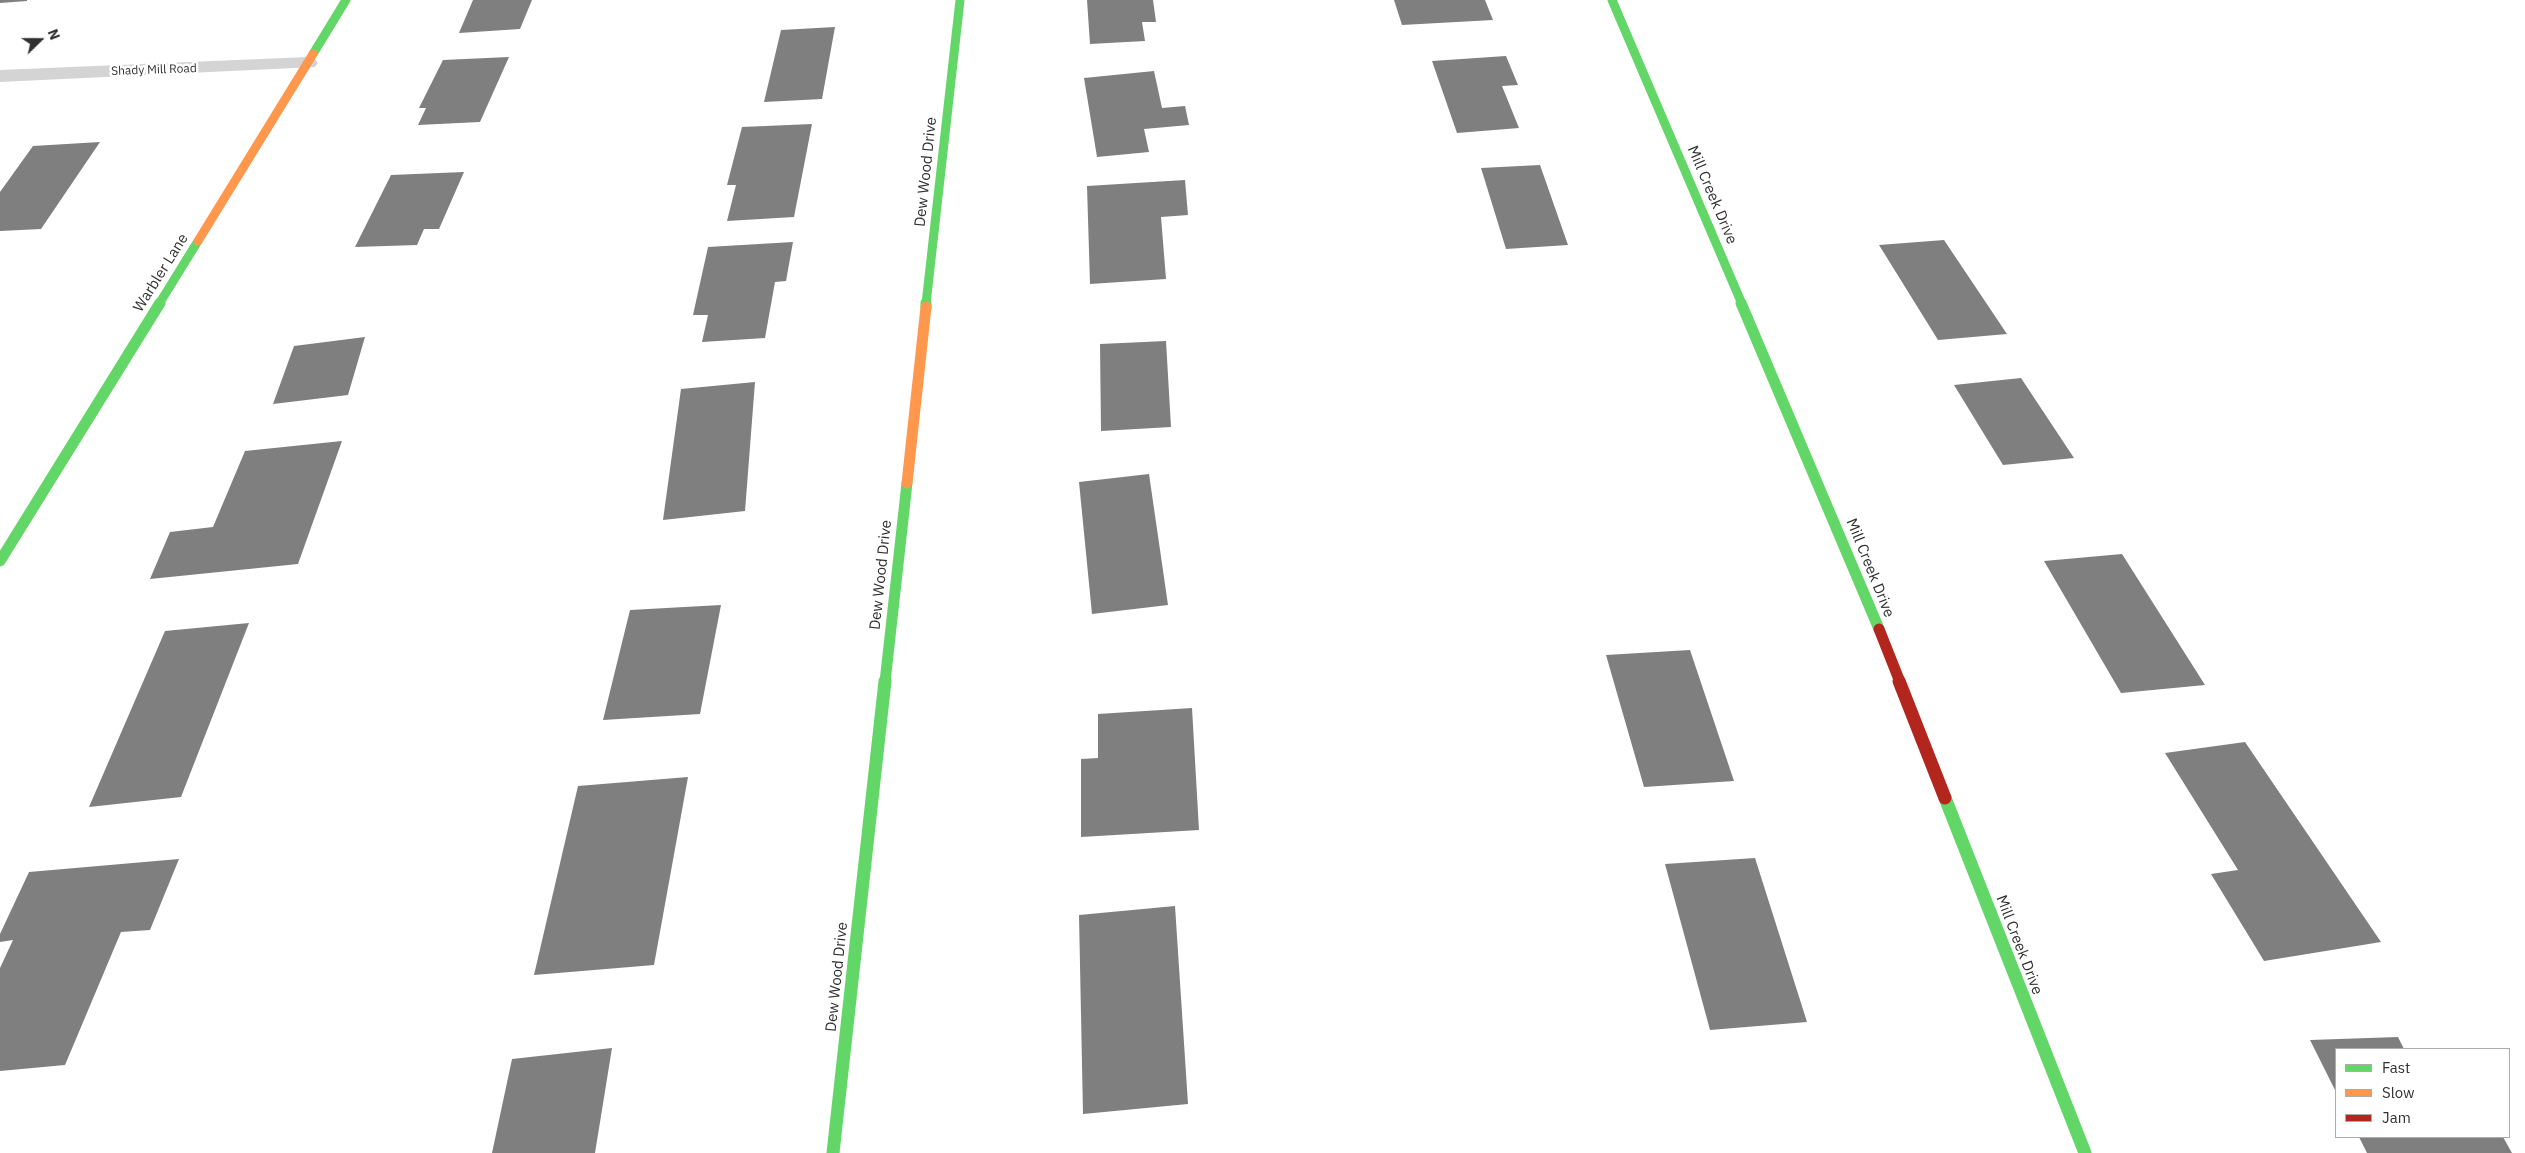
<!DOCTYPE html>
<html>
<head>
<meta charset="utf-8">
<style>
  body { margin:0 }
  #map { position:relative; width:2525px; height:1153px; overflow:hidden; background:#fff; font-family:"IBM Plex Sans",sans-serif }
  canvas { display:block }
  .legend { position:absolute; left:2335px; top:1048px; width:175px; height:90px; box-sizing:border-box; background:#fff; border:1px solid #acacac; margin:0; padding:6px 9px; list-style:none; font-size:15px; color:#303030 }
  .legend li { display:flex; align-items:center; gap:10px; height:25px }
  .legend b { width:25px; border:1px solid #acacac }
  .north { position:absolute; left:15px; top:15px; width:50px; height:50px; -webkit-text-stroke:4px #fff; paint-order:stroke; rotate:68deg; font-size:14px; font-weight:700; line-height:20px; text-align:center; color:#303030 }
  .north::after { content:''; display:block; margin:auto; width:18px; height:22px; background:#303030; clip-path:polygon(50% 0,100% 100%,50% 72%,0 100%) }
</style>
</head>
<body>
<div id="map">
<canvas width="2525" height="1153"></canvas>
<ul class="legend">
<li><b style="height:6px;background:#63d668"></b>Fast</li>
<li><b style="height:6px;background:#ff974d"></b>Slow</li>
<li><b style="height:6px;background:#b3261e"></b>Jam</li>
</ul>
<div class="north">N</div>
</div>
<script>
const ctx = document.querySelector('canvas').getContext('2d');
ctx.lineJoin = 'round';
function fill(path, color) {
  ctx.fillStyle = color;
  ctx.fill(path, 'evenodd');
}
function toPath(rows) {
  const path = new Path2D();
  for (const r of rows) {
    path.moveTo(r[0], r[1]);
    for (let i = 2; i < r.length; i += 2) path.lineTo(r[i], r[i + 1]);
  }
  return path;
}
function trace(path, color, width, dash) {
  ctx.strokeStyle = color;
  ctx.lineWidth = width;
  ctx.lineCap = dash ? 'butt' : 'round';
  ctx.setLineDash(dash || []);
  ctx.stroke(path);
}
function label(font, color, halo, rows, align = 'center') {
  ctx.font = font + ' "IBM Plex Sans",sans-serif';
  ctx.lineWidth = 5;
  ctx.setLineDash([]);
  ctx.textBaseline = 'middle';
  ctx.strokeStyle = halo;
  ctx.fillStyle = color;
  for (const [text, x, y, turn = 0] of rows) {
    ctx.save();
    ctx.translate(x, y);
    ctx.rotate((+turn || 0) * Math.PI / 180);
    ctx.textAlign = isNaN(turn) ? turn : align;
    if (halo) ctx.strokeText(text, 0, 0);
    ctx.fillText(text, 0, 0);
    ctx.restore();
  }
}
fill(toPath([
  [0,0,27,0,27,1,0,3],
  [473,0,532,0,520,29,459,33],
  [1087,0,1153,0,1156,22,1142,22,1145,41,1090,44],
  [1394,0,1485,0,1493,20,1402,25],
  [835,27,822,99,764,102,781,30],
  [1506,56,1518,85,1502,86,1519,128,1457,133,1432,61],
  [509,57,480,122,418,125,426,108,419,108,443,60],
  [1154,71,1162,108,1185,106,1189,125,1144,129,1149,152,1097,157,1084,78],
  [812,124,794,217,727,221,736,185,727,185,742,127],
  [100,142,41,229,0,231,0,192,33,146],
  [1540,165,1568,245,1506,249,1481,168],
  [464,172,439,229,424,229,417,245,355,247,391,175],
  [1185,180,1188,215,1161,217,1166,279,1090,284,1087,186],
  [1944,240,2007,334,1938,340,1879,245],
  [793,242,786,281,775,282,765,338,702,342,708,315,693,315,708,247],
  [365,337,348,395,273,404,294,346],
  [1166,341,1171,427,1101,431,1100,344],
  [2021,378,2074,458,2003,465,1954,385],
  [755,382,745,511,663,520,681,389],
  [342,441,298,564,150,579,170,532,213,527,245,451],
  [1149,474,1168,605,1092,614,1079,482],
  [2122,554,2205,685,2121,693,2044,561],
  [721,605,700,714,603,720,630,610],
  [249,623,181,797,89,807,165,631],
  [1690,650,1734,781,1644,787,1606,655],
  [1192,708,1199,830,1081,837,1081,759,1098,758,1098,714],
  [2245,742,2381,942,2264,961,2211,874,2238,870,2165,753],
  [688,777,654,965,534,975,578,786],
  [1755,858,1807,1022,1710,1030,1665,864],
  [179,859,150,930,121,932,65,1065,0,1071,0,968,13,940,0,942,0,934,29,872],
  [1175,906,1188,1104,1083,1114,1079,915],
  [2398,1037,2404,1049,2336,1049,2336,1092,2310,1040],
  [612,1048,595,1153,492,1153,512,1059],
  [2359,1137,2503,1137,2512,1153,2367,1153]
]), '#7f7f7f');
fill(toPath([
  [308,57,315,59,318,63,315,67,0,82,0,70,308,57]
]), '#d4d4d4');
trace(toPath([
  [1612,0,1742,304],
  [313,54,346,0],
  [159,304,198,241],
  [926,304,960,0]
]), '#63d668', 9);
trace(toPath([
  [1741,303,1879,629],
  [926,307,926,303],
  [0,561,160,303],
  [885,682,907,483]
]), '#63d668', 11);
trace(toPath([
  [1945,798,2085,1153],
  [833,1153,885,681]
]), '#63d668', 13);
trace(toPath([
  [198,241,313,54]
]), '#ff974d', 9);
trace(toPath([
  [907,483,926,307]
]), '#ff974d', 11);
trace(toPath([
  [1879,629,1900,682]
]), '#b3261e', 11);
trace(toPath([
  [1899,681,1945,798]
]), '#b3261e', 13);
label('12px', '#303030', '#fff', [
  ["Shady Mill Road",154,70,-2]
]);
label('15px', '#303030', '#fff', [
  ["Dew Wood Drive",926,172,-84],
  ["Mill Creek Drive",1712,195,67],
  ["Warbler Lane",161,273,-58],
  ["Mill Creek Drive",1870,568,68],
  ["Dew Wood Drive",881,575,-84],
  ["Mill Creek Drive",2019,945,69],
  ["Dew Wood Drive",837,977,-84]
]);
</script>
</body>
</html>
